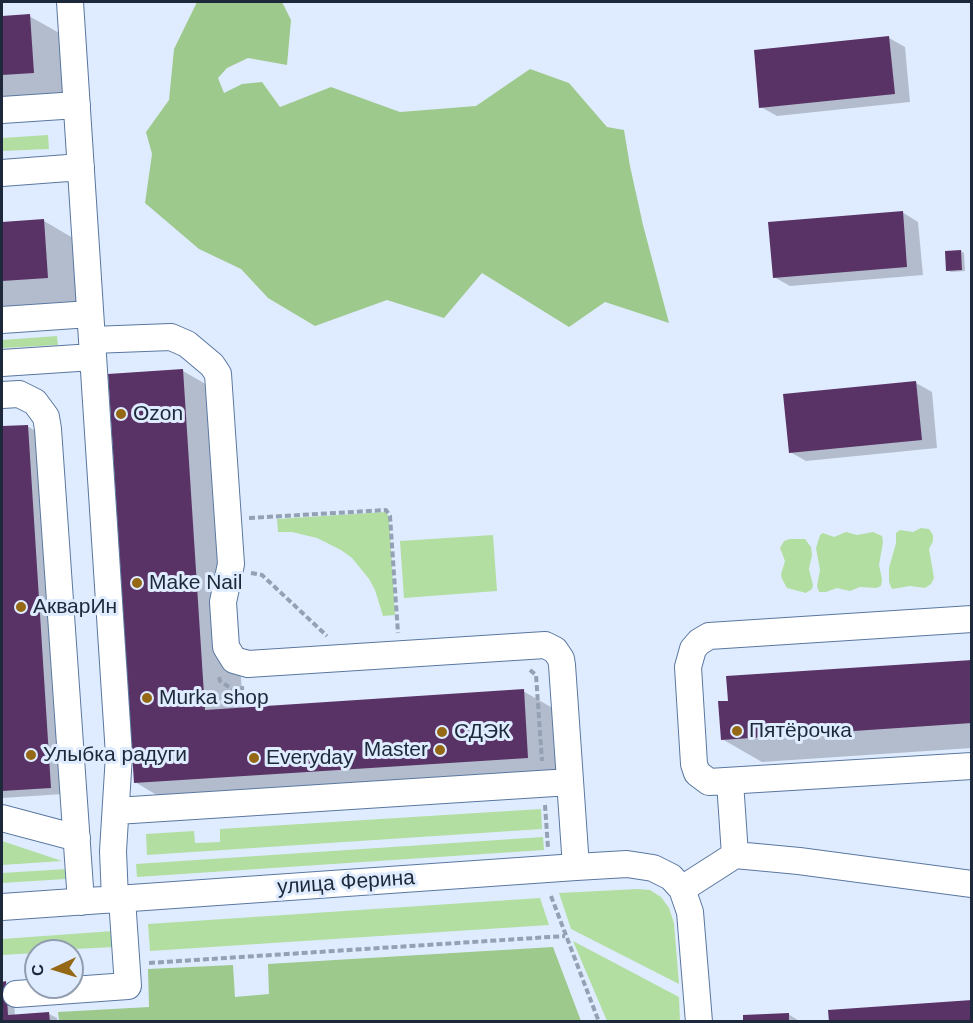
<!DOCTYPE html>
<html>
<head>
<meta charset="utf-8">
<style>
  body { margin:0 }
  #map { position:relative; width:973px; height:1023px; overflow:hidden; background:#dfecff; font-family:Arial,sans-serif }
  canvas { display:block }
  .frame { position:absolute; inset:0; border:3px solid #1d293a; pointer-events:none }
  .north { position:absolute; left:24px; top:939px; width:60px; height:60px; box-sizing:border-box; background:#dfecff; border:2px solid #919eb0; border-radius:50%; rotate:266deg; font-size:16px; font-weight:700; line-height:24px; text-align:center; color:#1d293a }
  .north::after { content:''; display:block; margin:auto; width:21px; height:27px; background:#956815; clip-path:polygon(50% 0,100% 100%,50% 72%,0 100%) }
</style>
</head>
<body>
<div id="map">
<canvas width="973" height="1023"></canvas>
<div class="frame"></div>
<div class="north">С</div>
</div>
<script>
const ctx = document.querySelector('canvas').getContext('2d');
ctx.lineJoin = 'round';
function fill(path, color) {
  ctx.fillStyle = color;
  ctx.fill(path, 'evenodd');
}
function toPath(rows) {
  const path = new Path2D();
  for (const r of rows) {
    path.moveTo(r[0], r[1]);
    for (let i = 2; i < r.length; i += 2) path.lineTo(r[i], r[i + 1]);
  }
  return path;
}
function trace(path, color, width, dash) {
  ctx.strokeStyle = color;
  ctx.lineWidth = width;
  ctx.lineCap = dash ? 'butt' : 'round';
  ctx.setLineDash(dash || []);
  ctx.stroke(path);
}
function label(font, color, halo, rows, align = 'center') {
  ctx.font = font + ' Arial,sans-serif';
  ctx.lineWidth = 6;
  ctx.setLineDash([]);
  ctx.textBaseline = 'middle';
  ctx.strokeStyle = halo;
  ctx.fillStyle = color;
  for (const [text, x, y, turn = 0] of rows) {
    ctx.save();
    ctx.translate(x, y);
    ctx.rotate((+turn || 0) * Math.PI / 180);
    ctx.textAlign = isNaN(turn) ? turn : align;
    if (halo) ctx.strokeText(text, 0, 0);
    ctx.fillText(text, 0, 0);
    ctx.restore();
  }
}
fill(toPath([
  [48,135,49,149,2,151,2,138],
  [57,336,58,345,2,348,2,340],
  [385,512,389,516,395,615,383,616,375,590,369,579,352,558,341,550,317,538,292,532,278,532,277,519],
  [921,528,929,529,933,535,933,541,929,549,934,578,931,584,925,588,910,586,892,589,889,582,889,568,896,543,896,533,900,530,913,532],
  [846,532,857,535,873,532,882,536,883,542,879,565,882,579,881,586,876,588,860,587,850,591,837,588,826,592,819,592,817,586,820,570,816,548,820,535,823,533,834,537],
  [493,535,497,591,404,598,400,541],
  [790,539,805,539,811,547,812,555,809,569,813,585,812,589,806,593,787,588,782,579,781,574,785,561,780,548,784,541],
  [541,809,542,829,147,855,146,834,194,831,195,843,220,842,220,829],
  [543,837,544,850,137,877,136,864],
  [2,841,62,861,2,865],
  [66,869,66,879,2,883,2,873],
  [638,889,650,890,661,897,669,908,674,923,679,984,571,929,559,893],
  [540,898,549,925,150,951,148,924],
  [113,931,114,947,36,951,36,953,2,955,2,939],
  [573,941,679,997,680,1021,607,1021]
]), '#b2dea1');
fill(toPath([
  [197,2,282,2,291,20,287,65,248,58,227,68,218,78,224,93,242,84,262,82,280,107,331,87,400,112,476,106,530,69,569,83,607,127,624,130,630,166,643,225,669,323,605,302,569,327,482,273,444,318,387,300,315,326,268,298,241,269,199,249,145,203,152,154,146,132,169,100,174,49],
  [553,947,581,1021,59,1021,58,1012,149,1007,148,969,233,965,235,997,269,994,268,964]
]), '#9ec98c');
fill(toPath([
  [29,16,70,39,74,96,2,100,2,17],
  [889,38,905,47,910,102,777,116,761,107],
  [902,212,918,222,923,275,790,286,774,277],
  [44,221,85,245,88,301,2,307,2,224],
  [961,251,964,253,965,271,951,272,948,270],
  [183,371,223,394,243,709,523,691,563,714,568,780,175,806,135,782],
  [916,383,932,392,937,448,806,461,790,452],
  [27,426,39,433,63,794,2,798,2,428],
  [972,661,972,748,762,762,722,739],
  [2,983,5,983,13,987,15,1016,49,1014,57,1018,57,1022,2,1022],
  [788,1014,801,1022,745,1022]
]), '#0003');
fill(toPath([
  [30,14,34,73,2,75,2,16],
  [889,36,895,94,759,108,754,50],
  [903,211,907,267,773,278,768,222],
  [44,219,48,278,2,281,2,222],
  [961,250,962,270,946,271,945,251],
  [183,369,205,710,524,689,528,758,134,783,108,374],
  [916,381,922,440,789,453,783,394],
  [28,425,51,788,2,791,2,426],
  [972,660,972,723,721,740,718,701,728,701,726,676],
  [6,981,8,1015,49,1012,50,1022,2,1022,2,982],
  [972,1000,972,1022,829,1022,828,1010],
  [789,1013,789,1022,743,1022,743,1015]
]), '#593266');
const minor = toPath([
  [70,2,119,755,113,851,115,899],
  [2,110,77,105],
  [2,173,81,167],
  [2,320,90,314],
  [92,340,171,337,187,344,212,365,218,374,231,564,223,602,226,647,234,660,248,664,545,645,555,650,561,659,562,665,576,867],
  [2,363,93,357],
  [2,395,19,394,35,402,46,417,48,429,81,902],
  [972,619,709,636,699,642,693,649,688,667,694,764,697,773,709,782,972,766],
  [730,782,735,855],
  [116,811,570,782],
  [2,818,77,838],
  [682,889,735,855,799,861,972,884],
  [2,907,576,867,627,864,653,868,671,877,682,889,690,912,699,1022],
  [16,994,128,986,122,899]
]);
trace(minor, '#5a77a0', 28);
trace(toPath([
  [970,26,972,26],
  [249,518,386,510,390,516,398,633],
  [251,573,262,575,327,636],
  [530,670,536,675,542,761],
  [219,677,220,681,232,689,244,688],
  [545,805,548,848],
  [551,896,599,1022],
  [149,963,565,936]
]), '#94a0b3', 4, [6, 3]);
trace(minor, '#fff', 26);
for (const [x, y, r, color] of [
  [121,414,6,"#956815"],
  [137,583,6,"#956815"],
  [21,607,6,"#956815"],
  [147,698,6,"#956815"],
  [737,731,6,"#956815"],
  [442,732,6,"#956815"],
  [440,750,6,"#956815"],
  [31,755,6,"#956815"],
  [254,758,6,"#956815"]
]) {
  const dot = new Path2D();
  dot.arc(x, y, r, 0, 2 * Math.PI);
  ctx.fillStyle = color;
  ctx.fill(dot);
  trace(dot, '#dfecff', 2);
}
label('21px', '#1d293a', '#dfecff', [
  ["Ozon",133,414],
  ["Make Nail",149,583],
  ["АкварИн",33,607],
  ["Murka shop",159,698],
  ["Пятёрочка",749,731],
  ["СДЭК",454,732],
  ["Master",428,750,"right"],
  ["Улыбка радуги",43,755],
  ["Everyday",266,758]
], 'left');
label('21px', '#1d293a', '#dfecff', [
  ["улица Ферина",346,883,-4]
]);
</script>
</body>
</html>
